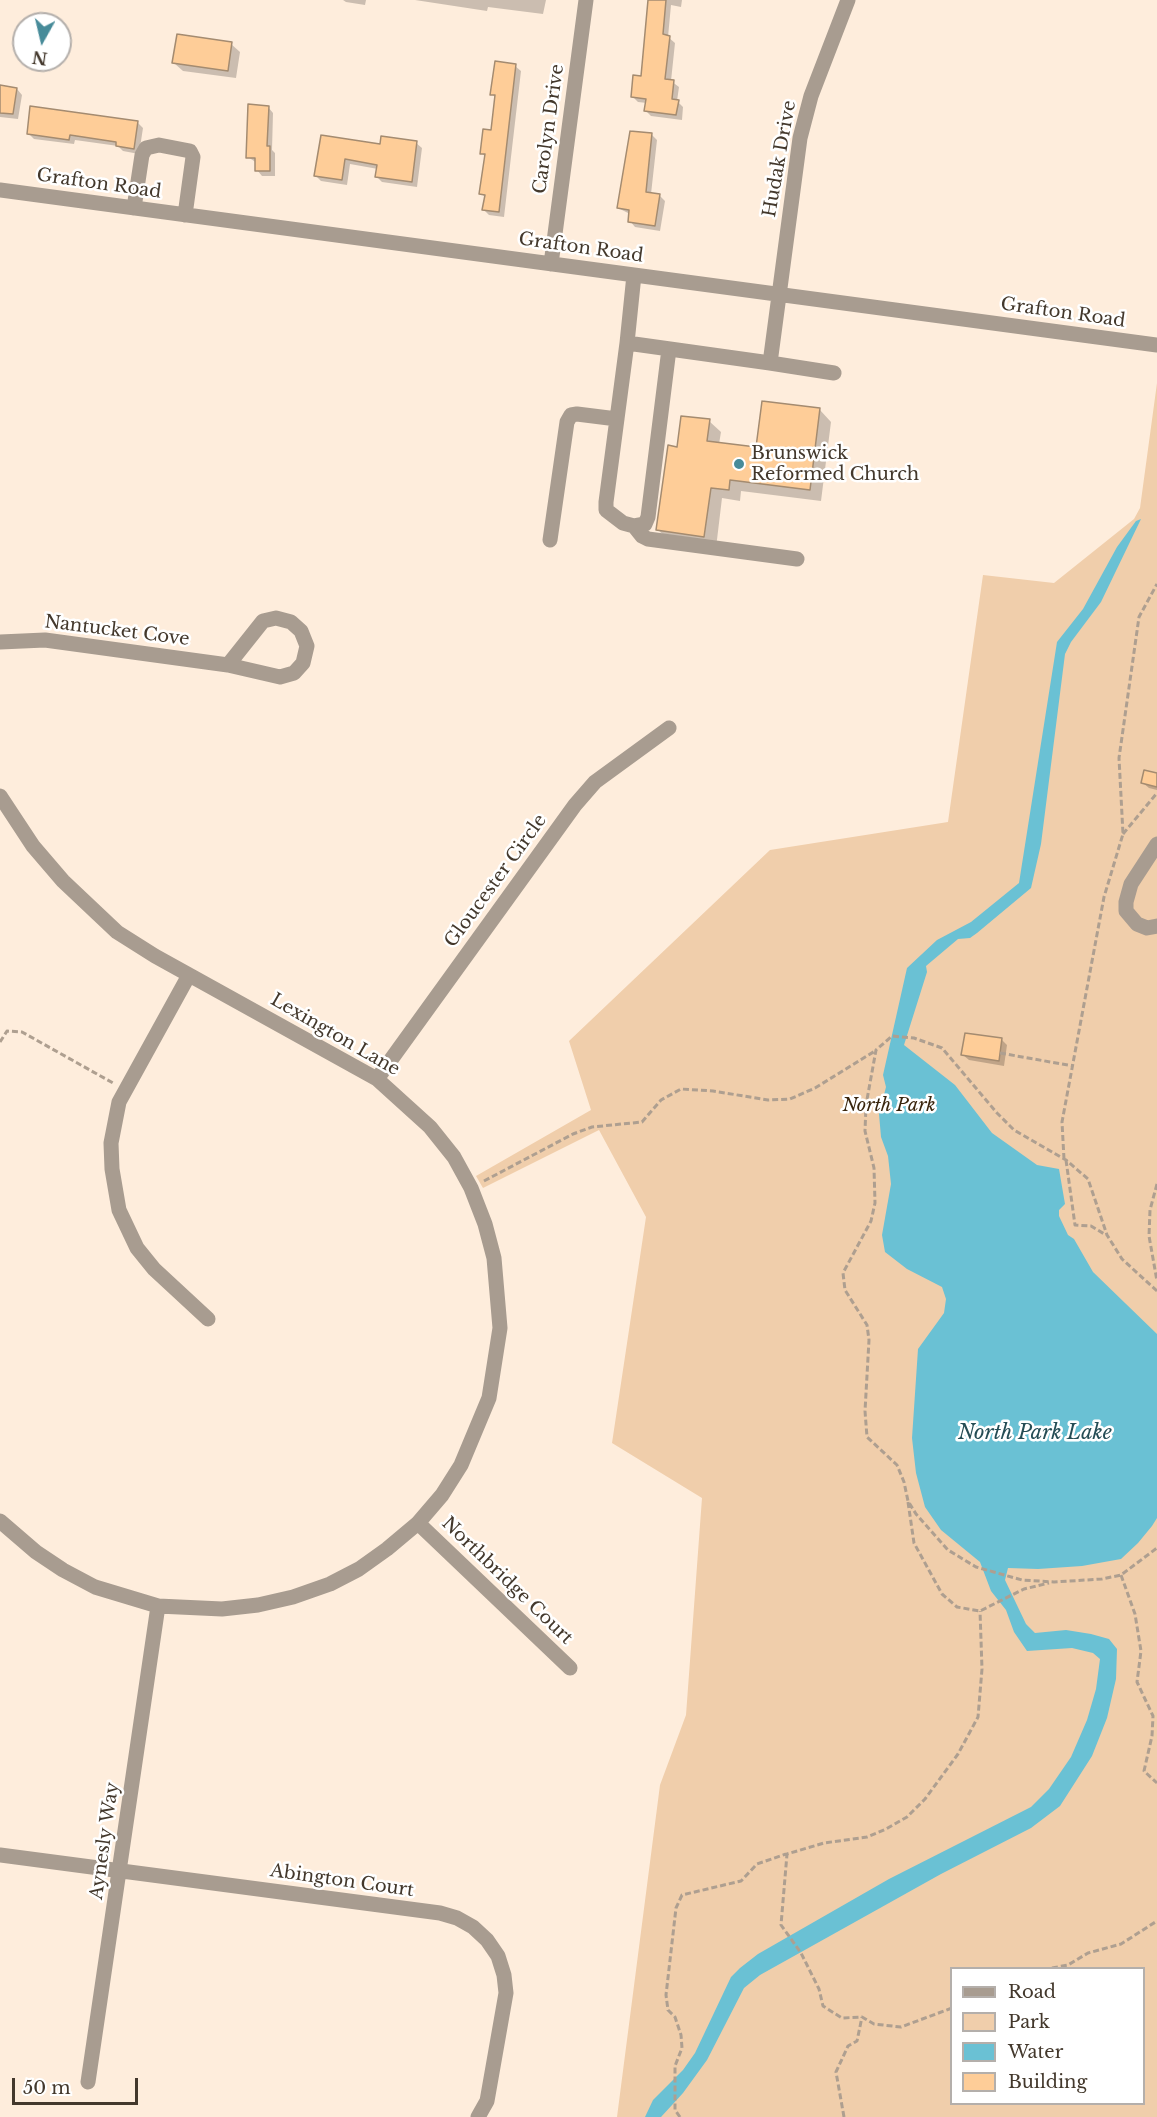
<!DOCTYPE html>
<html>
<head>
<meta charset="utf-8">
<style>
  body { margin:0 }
  #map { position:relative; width:1157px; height:2117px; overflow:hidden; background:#feeddc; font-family:"Libre Baskerville",serif }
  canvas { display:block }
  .legend { position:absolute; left:950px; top:1967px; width:195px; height:138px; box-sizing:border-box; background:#fff; border:2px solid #b4afab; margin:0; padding:8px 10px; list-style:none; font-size:18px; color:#43382c }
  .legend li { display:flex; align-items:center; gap:12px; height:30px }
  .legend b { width:30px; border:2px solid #b4afab }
  .north { position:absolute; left:12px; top:12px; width:60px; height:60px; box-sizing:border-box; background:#fff; border:2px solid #b4afab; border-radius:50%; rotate:188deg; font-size:16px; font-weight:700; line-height:24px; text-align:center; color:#43382c }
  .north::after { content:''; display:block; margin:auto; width:21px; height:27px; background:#478b99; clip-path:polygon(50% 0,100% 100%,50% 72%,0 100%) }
  .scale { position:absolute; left:12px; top:2078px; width:126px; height:27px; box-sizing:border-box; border:3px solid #43382c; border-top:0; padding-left:8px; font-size:18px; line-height:21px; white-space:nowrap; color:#43382c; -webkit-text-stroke:4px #fff; paint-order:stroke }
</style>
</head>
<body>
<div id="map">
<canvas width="1157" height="2117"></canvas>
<ul class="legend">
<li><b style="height:8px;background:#a89c90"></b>Road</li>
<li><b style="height:16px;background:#f0ceab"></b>Park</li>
<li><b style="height:16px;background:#6ac1d4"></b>Water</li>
<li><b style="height:16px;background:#fecd98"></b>Building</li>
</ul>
<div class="north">N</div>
<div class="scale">50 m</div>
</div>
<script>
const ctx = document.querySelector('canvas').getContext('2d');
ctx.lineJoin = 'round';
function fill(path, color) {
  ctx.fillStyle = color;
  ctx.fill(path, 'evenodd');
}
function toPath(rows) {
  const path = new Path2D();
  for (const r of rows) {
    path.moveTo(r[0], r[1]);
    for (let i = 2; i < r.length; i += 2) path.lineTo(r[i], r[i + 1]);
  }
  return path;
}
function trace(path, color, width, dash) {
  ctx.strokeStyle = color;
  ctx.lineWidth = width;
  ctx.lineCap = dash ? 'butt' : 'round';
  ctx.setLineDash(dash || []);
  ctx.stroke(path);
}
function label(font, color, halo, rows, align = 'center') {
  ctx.font = font + ' "Libre Baskerville",serif';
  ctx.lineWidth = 5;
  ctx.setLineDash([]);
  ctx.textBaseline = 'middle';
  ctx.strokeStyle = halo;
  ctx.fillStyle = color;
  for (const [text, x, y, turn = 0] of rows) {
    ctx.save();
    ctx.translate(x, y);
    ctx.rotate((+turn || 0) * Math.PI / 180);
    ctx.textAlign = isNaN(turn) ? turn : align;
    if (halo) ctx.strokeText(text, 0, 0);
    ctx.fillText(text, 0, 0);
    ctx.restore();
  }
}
fill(toPath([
  [1157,383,1157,2117,617,2117,660,1785,686,1715,702,1498,612,1443,646,1217,599,1130,483,1188,476,1176,591,1110,569,1041,770,850,948,822,983,575,1054,583,1134,519,1140,508],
  [952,1968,1144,1968,1144,2104,952,2104]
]), '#f0ceab');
fill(toPath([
  [1141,519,1101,602,1071,642,1065,654,1041,844,1031,888,977,933,970,938,958,939,926,966,927,972,904,1045,955,1085,992,1133,1037,1165,1059,1169,1065,1204,1059,1210,1059,1216,1068,1235,1074,1239,1093,1272,1157,1334,1157,1518,1152,1526,1138,1543,1121,1559,1082,1566,1038,1569,1008,1568,1005,1580,1026,1624,1035,1633,1066,1630,1091,1634,1109,1639,1117,1649,1116,1679,1107,1718,1092,1756,1060,1806,1031,1828,941,1874,760,1975,744,1988,707,2060,683,2093,661,2117,645,2117,653,2100,683,2070,695,2053,731,1977,740,1968,758,1954,889,1879,1031,1807,1049,1789,1071,1757,1087,1720,1096,1689,1100,1659,1093,1653,1072,1648,1027,1651,1014,1632,1006,1610,991,1591,980,1562,941,1530,925,1507,916,1473,912,1438,918,1349,944,1313,946,1299,942,1287,907,1269,885,1252,882,1235,891,1184,888,1156,881,1137,879,1114,886,1087,883,1075,907,968,937,940,971,922,1019,883,1057,642,1083,609,1117,547,1136,521]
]), '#6ac1d4');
fill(toPath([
  [343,0,366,0,365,5,346,2],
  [415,0,546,0,543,14,488,7,487,11],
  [655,0,682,0,681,7,671,5,668,37,675,43,671,81,679,87,677,101,683,107,682,120,651,116,646,111,647,103,638,102,632,96,643,78],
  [231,44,240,52,236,78,183,71,174,63],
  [515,66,521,71,504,217,489,215,484,210,486,198,481,193,486,157,481,153,493,132,496,98,492,94],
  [0,87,17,89,22,95,18,119,0,117],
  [268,107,273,113,272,150,275,153,275,176,262,176,257,170,257,163,248,157],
  [137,122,143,128,139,154,123,151,118,146,75,140,74,144,34,139,28,133],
  [652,135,657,140,651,194,659,195,665,201,660,231,635,227,630,221,630,214,618,208],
  [322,137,381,146,416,143,422,148,417,187,382,182,377,177,378,169,350,164,347,185,321,181,316,176],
  [820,410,831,422,821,501,741,491,740,501,722,498,716,548,670,541,658,530,678,448,709,421,721,432,719,444,757,449],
  [1157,775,1157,790,1149,788,1143,783],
  [1002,1040,1007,1045,1004,1066,969,1060,963,1055]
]), '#0003');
const building = toPath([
  [648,0,666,0,663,34,670,36,665,79,674,80,672,99,679,100,676,115,644,111,646,99,631,97,633,75,641,76,648,0],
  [177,34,232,42,228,71,172,63,177,34],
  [495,61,516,64,499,212,482,210,485,195,479,194,485,154,480,154,483,129,491,130,495,95,490,95,495,61],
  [0,85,17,88,13,114,0,113,0,85],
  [248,104,269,106,267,146,270,146,270,171,255,171,255,158,246,158,248,104],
  [30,106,138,121,134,149,116,146,116,142,70,135,69,140,27,134,30,106],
  [630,131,652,133,646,192,660,194,655,226,628,222,629,210,617,208,630,131],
  [321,135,380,144,381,136,417,141,412,182,375,177,377,165,345,159,342,180,314,176,321,135],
  [762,401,820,408,810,490,730,480,729,490,711,488,704,537,656,530,668,445,677,447,681,416,710,419,707,441,756,447,762,401],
  [1144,770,1157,773,1157,787,1141,783,1144,770],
  [965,1033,1002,1038,999,1061,961,1055,965,1033]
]);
fill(building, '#fecd98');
trace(building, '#a48b70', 1.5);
trace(toPath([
  [1123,834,1157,793],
  [0,1042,7,1031,22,1032,113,1083],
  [1000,1053,1073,1066],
  [1064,1159,1062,1122,1104,897,1123,834,1119,758,1139,617,1157,584],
  [1066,1160,1075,1225,1091,1226,1106,1235],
  [484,1181,573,1134,592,1127,642,1122,661,1100,681,1089,713,1091,768,1100,790,1099,815,1088,875,1051],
  [1157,1184,1150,1210,1149,1236,1157,1281],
  [1157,1291,1122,1259,1107,1235,1088,1179,1066,1160,1014,1130,997,1113,942,1048,914,1038,892,1036,876,1050,866,1105,865,1131,874,1168,875,1203,871,1221,843,1273,845,1290,867,1325,869,1340,865,1411,867,1437,897,1465,904,1482,908,1501,916,1514,948,1550,976,1567,1022,1580,1054,1582,1102,1579,1121,1575,1157,1548],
  [908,1502,914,1543,942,1594,957,1607,980,1611,1024,1589,1049,1583],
  [1121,1575,1135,1614,1141,1651,1137,1682,1153,1716,1152,1736,1144,1771,1157,1783],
  [1052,1968,1068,1965,1088,1953,1121,1944,1157,1921],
  [952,2008,901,2027,874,2024,862,2017,842,2018,823,2006,819,1989,801,1953,781,1925,787,1854,824,1843,867,1837,886,1829,907,1817,925,1799,958,1754,978,1717,982,1669,980,1611],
  [680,2117,675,2110,675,2066,682,2048,681,2035,675,2017,668,2010,666,1995,676,1908,682,1895,741,1881,757,1864,786,1854],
  [844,2117,836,2072,848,2046,857,2041,862,2017]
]), '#ae9f90', 3, [6, 3]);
trace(toPath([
  [0,190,1157,345],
  [134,208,142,155,146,148,159,145,190,151,193,157,185,215],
  [551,264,586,0],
  [634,275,627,343,770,363,800,138,811,96,848,0],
  [627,343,606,502,606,510,623,523,634,526,645,524,648,517,669,349],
  [770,363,834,373],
  [634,526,642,536,648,539,797,559],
  [550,540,567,422,571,415,577,414,617,419],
  [0,642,45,640,228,665,280,677,294,673,303,663,307,646,301,631,291,622,276,618,263,621,228,665],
  [0,796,33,846,63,881,117,932,155,956,377,1079,430,1127,454,1157,471,1188,485,1224,494,1258,500,1328,489,1398,461,1465,442,1495,418,1523,387,1549,359,1569,330,1584,293,1597,258,1605,222,1609,158,1606,95,1587,63,1570,36,1552,0,1521],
  [1157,844,1131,884,1126,902,1126,911,1137,924,1147,928,1157,926],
  [189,975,119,1102,111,1143,112,1169,119,1210,137,1248,154,1269,208,1319],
  [377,1079,575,805,595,782,669,728],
  [418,1523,570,1668],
  [0,1855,440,1913,457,1918,473,1927,487,1940,498,1956,504,1975,506,1993,487,2101,478,2117],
  [88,2082,158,1606]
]), '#a89c90', 15);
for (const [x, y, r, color] of [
  [739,464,6,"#478b99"]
]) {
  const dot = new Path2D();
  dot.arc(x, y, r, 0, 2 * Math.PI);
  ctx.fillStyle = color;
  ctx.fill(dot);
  trace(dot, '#fff', 2);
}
label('18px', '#43382c', '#fff', [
  ["Carolyn Drive",549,129,-82],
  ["Hudak Drive",780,159,-80],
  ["Grafton Road",99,184,8],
  ["Grafton Road",581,248,8],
  ["Grafton Road",1063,313,8],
  ["Nantucket Cove",117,631,7],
  ["Gloucester Circle",496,881,-54],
  ["Lexington Lane",335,1035,30],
  ["Northbridge Court",507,1581,44],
  ["Aynesly Way",105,1841,-82],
  ["Abington Court",342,1881,8]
]);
label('18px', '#43382c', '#fff', [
  ["Brunswick",751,454],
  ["Reformed Church",751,475]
], 'left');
label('italic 18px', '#39250d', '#fff', [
  ["North Park",889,1106]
]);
label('italic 20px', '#254d55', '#fff', [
  ["North Park Lake",1035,1433]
]);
</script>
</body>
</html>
